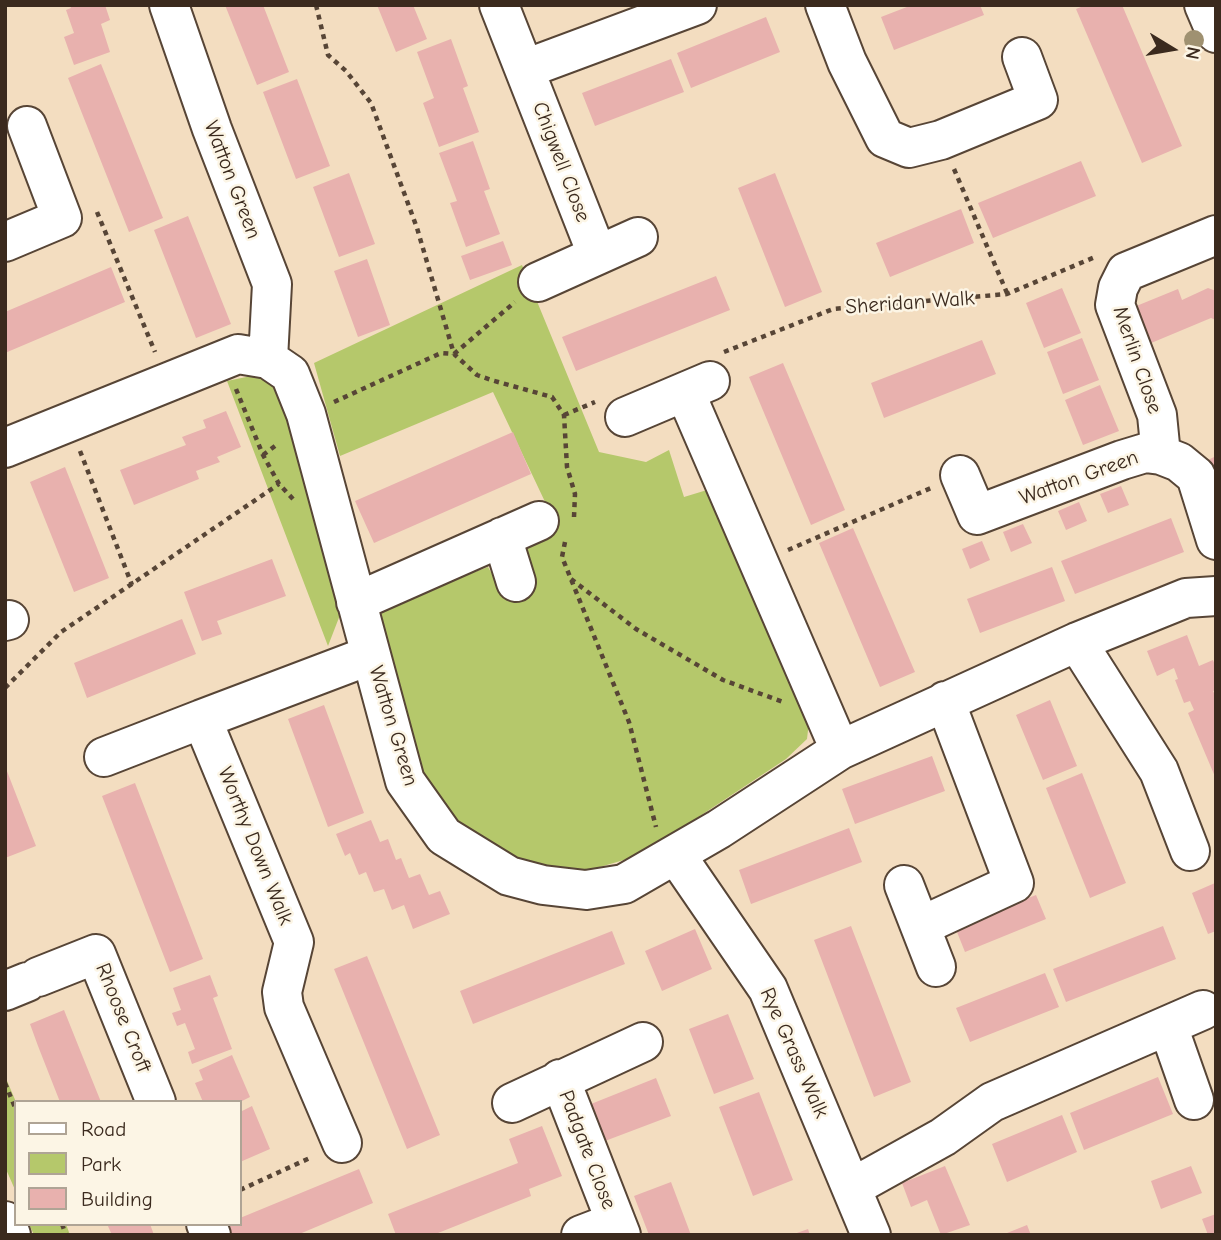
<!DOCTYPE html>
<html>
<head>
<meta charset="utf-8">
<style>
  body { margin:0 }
  #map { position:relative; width:1221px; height:1240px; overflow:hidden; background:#f3ddc0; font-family:"Comic Neue",sans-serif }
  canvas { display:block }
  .frame { position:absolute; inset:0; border:7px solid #3b2a1e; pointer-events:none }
  .legend { position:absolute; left:14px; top:1100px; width:228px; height:126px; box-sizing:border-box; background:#fcf5e5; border:2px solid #afa495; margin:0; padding:9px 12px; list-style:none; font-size:21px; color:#3b2a1e }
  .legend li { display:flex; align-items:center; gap:14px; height:35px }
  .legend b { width:35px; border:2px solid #afa495 }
  .north { position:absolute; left:1137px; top:14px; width:70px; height:70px; -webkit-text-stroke:5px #fcf5e5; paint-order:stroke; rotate:101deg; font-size:19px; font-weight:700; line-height:28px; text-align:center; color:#3b2a1e }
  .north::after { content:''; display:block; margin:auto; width:24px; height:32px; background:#3b2a1e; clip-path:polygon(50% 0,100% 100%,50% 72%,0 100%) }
</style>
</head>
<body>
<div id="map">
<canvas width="1221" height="1240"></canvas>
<div class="frame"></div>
<ul class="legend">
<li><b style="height:9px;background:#fff"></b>Road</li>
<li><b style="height:19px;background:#b5c86b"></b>Park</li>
<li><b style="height:19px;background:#e8b1ae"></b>Building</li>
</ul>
<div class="north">N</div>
</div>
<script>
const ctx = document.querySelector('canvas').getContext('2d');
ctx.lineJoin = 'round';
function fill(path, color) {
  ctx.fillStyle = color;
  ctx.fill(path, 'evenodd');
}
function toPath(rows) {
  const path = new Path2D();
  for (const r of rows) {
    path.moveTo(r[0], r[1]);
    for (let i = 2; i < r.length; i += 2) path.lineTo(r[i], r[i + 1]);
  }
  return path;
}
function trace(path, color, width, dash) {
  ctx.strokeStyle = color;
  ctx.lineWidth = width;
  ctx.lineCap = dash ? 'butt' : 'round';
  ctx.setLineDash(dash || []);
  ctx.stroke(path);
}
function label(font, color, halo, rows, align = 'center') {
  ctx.font = font + ' "Comic Neue",sans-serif';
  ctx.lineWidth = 5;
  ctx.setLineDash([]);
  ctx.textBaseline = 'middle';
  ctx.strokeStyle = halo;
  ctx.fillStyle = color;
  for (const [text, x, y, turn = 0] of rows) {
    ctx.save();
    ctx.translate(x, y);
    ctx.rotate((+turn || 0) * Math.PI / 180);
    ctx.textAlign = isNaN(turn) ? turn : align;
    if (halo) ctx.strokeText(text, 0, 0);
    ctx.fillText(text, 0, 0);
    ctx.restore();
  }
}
fill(toPath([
  [522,265,599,452,646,462,669,450,684,497,707,490,810,713,807,739,786,759,641,855,593,869,552,870,508,857,448,820,416,777,375,622,389,604,488,567,503,593,524,550,556,525,493,392,340,456,314,363],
  [256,375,269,378,290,398,340,615,328,646,227,381],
  [5,1076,16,1102,16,1192,5,1167],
  [29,1224,66,1224,70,1235,34,1235]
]), '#b5c86b');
fill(toPath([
  [70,5,105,5,110,20,101,24,110,52,74,65,64,37,74,33,66,10,71,8],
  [225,5,263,5,289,72,257,85],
  [377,5,413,5,427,39,396,52],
  [912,5,980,5,984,15,894,50,881,17],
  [1086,5,1122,5,1182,146,1142,163,1076,9],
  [766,17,780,52,691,88,677,53],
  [451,39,468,86,463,88,479,132,439,147,423,103,434,98,417,52],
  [671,59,684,92,595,126,582,93],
  [101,64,163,218,129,232,68,78],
  [297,79,330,166,296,179,263,92],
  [473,141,490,189,484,191,500,234,466,247,450,203,457,201,439,153],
  [1081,161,1096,196,993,238,978,203],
  [349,173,375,244,339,257,313,187],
  [775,173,822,292,785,307,738,188],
  [961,209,974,243,890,277,876,243],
  [188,216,231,324,196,338,154,230],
  [503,241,512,265,470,280,461,256],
  [367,259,390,325,358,337,334,271],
  [111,267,125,302,5,353,5,312],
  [716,276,730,310,576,371,562,337],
  [1062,288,1081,333,1044,348,1026,303],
  [1208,288,1216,291,1216,320,1211,318,1144,346,1129,309,1178,289,1182,300],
  [1082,338,1099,380,1063,394,1047,352],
  [982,340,996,374,884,418,871,383],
  [783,363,845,510,811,525,749,377],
  [1100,385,1119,431,1083,445,1065,400],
  [226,411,241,447,217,457,220,462,196,471,199,479,134,505,120,470,186,445,182,437,206,428,203,420],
  [513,432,531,474,374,543,355,501],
  [1216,456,1216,477,1208,460],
  [65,467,109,578,74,592,30,482],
  [1121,486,1129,505,1108,513,1100,494],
  [1079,502,1087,521,1066,530,1058,511],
  [1171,518,1184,552,1075,594,1061,561],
  [1023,524,1032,543,1011,552,1003,532],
  [853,528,915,672,880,687,819,543],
  [982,541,990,560,970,569,962,549],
  [272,559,286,596,217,621,222,634,202,641,184,592],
  [1052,567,1065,601,980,633,967,599],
  [182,619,196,654,87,698,74,663],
  [1187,635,1199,666,1213,660,1216,667,1216,690,1213,691,1216,697,1216,779,1188,713,1194,710,1190,701,1184,703,1175,680,1178,679,1174,668,1157,676,1147,651],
  [1050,700,1077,766,1043,780,1016,715],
  [324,705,364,813,328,827,288,719],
  [932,756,945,791,855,824,842,789],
  [5,766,36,846,5,858],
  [1082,773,1126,883,1090,898,1046,788],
  [135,783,203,959,170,972,102,796],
  [371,820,380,842,388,839,396,860,401,858,409,878,420,874,429,895,440,891,450,914,413,929,404,905,392,910,384,889,374,892,366,872,359,875,350,853,345,856,336,834],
  [849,828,862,862,751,904,739,870],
  [1215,883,1216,931,1208,934,1192,893],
  [1036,895,1046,919,965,952,955,927],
  [851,926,911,1082,874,1097,814,940],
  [1163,926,1176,959,1066,1002,1053,969],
  [695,929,712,969,662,991,645,951],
  [612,931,625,964,473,1024,460,991],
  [367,956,440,1135,407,1149,334,969],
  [1045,973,1059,1007,970,1042,956,1008],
  [210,975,218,996,213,998,232,1049,192,1064,188,1052,195,1049,185,1023,177,1026,172,1013,181,1010,173,988],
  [64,1010,82,1055,101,1102,60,1102,38,1046,30,1024],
  [728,1014,754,1079,714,1094,689,1029],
  [232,1055,250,1097,240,1102,203,1102,195,1083,203,1080,199,1070],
  [1158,1077,1173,1114,1084,1150,1070,1113],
  [656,1078,671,1116,605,1141,591,1104],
  [759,1092,793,1180,753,1196,719,1107],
  [252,1106,270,1149,240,1162,240,1112],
  [1062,1115,1077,1152,1007,1182,992,1144],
  [542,1126,562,1176,529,1189,531,1196,433,1235,396,1235,388,1214,518,1163,509,1139],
  [945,1166,970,1225,941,1235,927,1200,911,1207,902,1183],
  [1191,1166,1202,1193,1161,1209,1151,1181],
  [359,1169,373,1203,297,1235,231,1235,227,1224,240,1224,240,1218],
  [671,1182,691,1235,649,1235,634,1196],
  [1216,1214,1216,1235,1208,1235,1202,1219],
  [107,1224,150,1224,154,1235,112,1235],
  [1027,1225,1031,1235,1002,1235],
  [808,1229,810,1235,794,1235,794,1234]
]), '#e8b1ae');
const minor = toPath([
  [169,5,212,129,272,284,268,359],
  [499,5,597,254],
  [825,5,847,62,885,138,909,148,941,140,1038,100,1022,57],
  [1204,5,1216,33],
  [525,69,697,5],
  [5,242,62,218,27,126],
  [538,282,638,237],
  [685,392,840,750],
  [625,417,710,381],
  [5,448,238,354,268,359,290,374,306,414,405,781,444,836,509,876,543,885,586,890,624,884,719,829,840,750,1077,642,1186,598,1216,596],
  [1161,455,1157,415,1115,305,1118,288,1126,272,1216,235],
  [960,475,977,515,1122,460,1145,453,1161,455,1179,462,1196,476,1216,540],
  [502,537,516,582],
  [356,602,539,521],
  [5,621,9,620],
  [1077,642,1159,771,1190,851],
  [104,757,202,719],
  [676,855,768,989,871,1235],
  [904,885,936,967],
  [921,926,1014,883,945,701],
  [38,977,96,954,156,1102],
  [5,991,27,982],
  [1168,1026,1194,1100],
  [560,1079,621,1235],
  [512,1103,643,1042],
  [342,1143,284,1007,282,992,294,942,202,719,371,655],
  [853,1187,943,1137,992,1102,1203,1010],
  [5,1221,11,1235],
  [206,1224,211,1235],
  [581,1235,615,1222]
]);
trace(minor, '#574536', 42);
trace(toPath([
  [316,5,328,55,346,71,371,103,417,228,454,354],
  [954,169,1007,293],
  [97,212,155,352],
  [724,352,833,309,1007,294,1095,257],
  [454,354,515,302],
  [236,389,263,455,279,484,293,499],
  [334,402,441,353,454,354,477,375,491,380,552,397,564,415,567,467,575,494,574,517],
  [564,415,595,402],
  [80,451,132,585],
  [263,455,279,443],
  [565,542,562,557,629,722,656,827],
  [788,550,931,488],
  [571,579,636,629,723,680,783,702],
  [5,688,61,632,279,484],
  [5,1083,16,1110],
  [240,1190,312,1157],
  [62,1224,66,1235]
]), '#574536', 4.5, [5, 5]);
trace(minor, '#fff', 38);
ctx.fillStyle = '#9f9171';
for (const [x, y] of [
  [1194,40]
]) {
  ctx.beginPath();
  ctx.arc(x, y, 10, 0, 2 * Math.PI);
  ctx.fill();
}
label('21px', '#3b2a1e', '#fcf5e5', [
  ["Chigwell Close",561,162,69],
  ["Watton Green",232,180,69],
  ["Sheridan Walk",910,303,-4],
  ["Merlin Close",1137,360,71],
  ["Watton Green",1079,478,-20],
  ["Watton Green",393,726,73],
  ["Worthy Down Walk",255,846,68],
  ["Rhoose Croft",123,1018,68],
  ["Rye Grass Walk",794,1053,66],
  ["Padgate Close",587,1150,69]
]);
</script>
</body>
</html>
